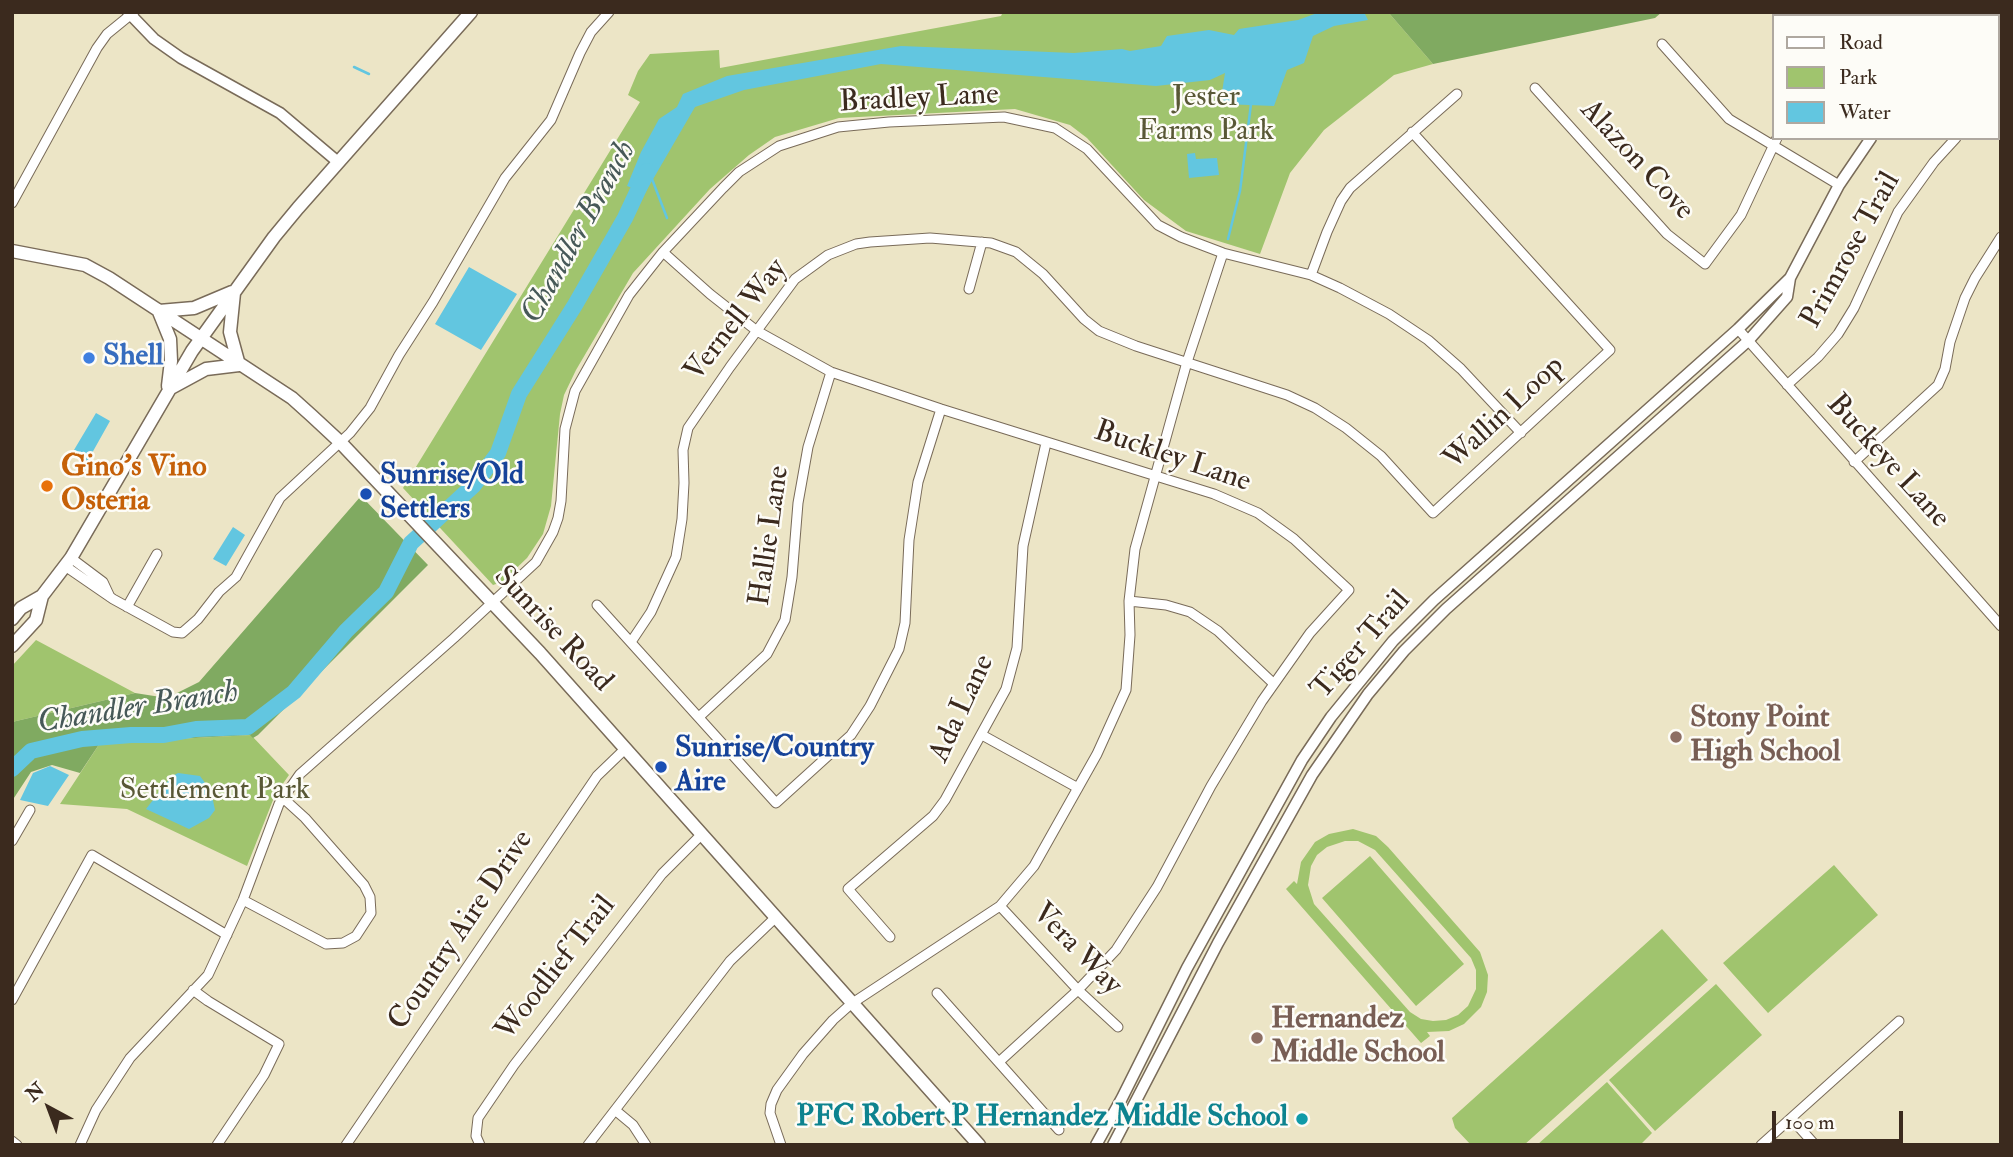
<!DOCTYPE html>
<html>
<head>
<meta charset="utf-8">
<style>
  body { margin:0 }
  #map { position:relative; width:2013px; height:1157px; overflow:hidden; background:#ece5c6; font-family:"IM FELL Double Pica",serif }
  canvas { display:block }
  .frame { position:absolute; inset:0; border:14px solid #3b2a1e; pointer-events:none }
  .legend { position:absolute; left:1772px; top:14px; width:228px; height:126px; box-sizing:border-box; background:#fdfcf7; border:2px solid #afa8a0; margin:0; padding:9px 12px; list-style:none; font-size:21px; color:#3b2a1e }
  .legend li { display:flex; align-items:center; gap:14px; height:35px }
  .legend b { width:35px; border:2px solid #afa8a0 }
  .north { position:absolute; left:14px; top:1073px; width:70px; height:70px; -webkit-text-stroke:5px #fdfcf7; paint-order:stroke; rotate:319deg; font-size:19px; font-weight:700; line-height:28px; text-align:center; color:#3b2a1e }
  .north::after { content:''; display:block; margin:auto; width:24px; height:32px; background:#3b2a1e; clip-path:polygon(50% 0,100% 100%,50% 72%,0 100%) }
  .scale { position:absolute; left:1772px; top:1111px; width:131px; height:32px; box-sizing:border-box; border:4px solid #3b2a1e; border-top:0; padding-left:9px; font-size:21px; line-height:24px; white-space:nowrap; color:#3b2a1e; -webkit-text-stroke:5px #fdfcf7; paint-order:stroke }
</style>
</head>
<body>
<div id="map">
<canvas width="2013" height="1157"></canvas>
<div class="frame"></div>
<ul class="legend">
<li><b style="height:9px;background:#fff"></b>Road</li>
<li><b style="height:19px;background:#a0c46e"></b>Park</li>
<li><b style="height:19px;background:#62c6e0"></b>Water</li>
</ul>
<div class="north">N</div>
<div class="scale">100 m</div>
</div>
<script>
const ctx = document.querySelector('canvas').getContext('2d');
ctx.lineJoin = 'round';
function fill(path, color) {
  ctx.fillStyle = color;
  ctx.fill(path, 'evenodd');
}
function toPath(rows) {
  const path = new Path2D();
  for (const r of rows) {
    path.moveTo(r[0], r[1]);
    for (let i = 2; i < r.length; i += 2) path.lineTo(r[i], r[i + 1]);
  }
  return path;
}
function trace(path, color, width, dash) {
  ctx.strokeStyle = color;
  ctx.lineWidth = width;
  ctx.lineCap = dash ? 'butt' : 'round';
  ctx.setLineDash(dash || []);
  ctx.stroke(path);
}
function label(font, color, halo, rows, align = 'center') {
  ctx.font = font + ' "IM FELL Double Pica",serif';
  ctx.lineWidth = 5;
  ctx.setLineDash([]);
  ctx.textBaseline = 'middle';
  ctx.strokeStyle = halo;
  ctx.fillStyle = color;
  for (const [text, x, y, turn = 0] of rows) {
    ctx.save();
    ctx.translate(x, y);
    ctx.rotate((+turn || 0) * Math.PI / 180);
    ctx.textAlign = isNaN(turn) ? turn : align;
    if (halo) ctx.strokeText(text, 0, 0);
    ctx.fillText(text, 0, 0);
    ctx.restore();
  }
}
fill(toPath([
  [1003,12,1388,12,1433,64,1394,75,1324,130,1290,173,1260,254,1186,231,1144,200,1087,138,1070,125,1015,109,839,118,775,137,749,155,710,189,633,273,576,370,564,395,560,414,551,506,543,534,527,558,502,582,493,585,403,488,640,102,628,95,638,71,650,54,719,50,720,68,1001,16],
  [36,640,135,693,12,722,12,666],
  [251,735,289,775,275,795,247,866,127,809,60,804,100,743],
  [1353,829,1376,836,1388,847,1480,952,1488,975,1487,992,1481,1007,1464,1024,1449,1031,1427,1032,1430,1036,1421,1043,1286,889,1294,881,1297,884,1301,862,1315,842,1329,834],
  [1345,841,1358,841,1375,850,1471,958,1476,970,1476,989,1468,1006,1458,1015,1446,1020,1433,1021,1421,1019,1410,1012,1314,904,1308,885,1311,866,1317,855,1327,847],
  [1370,856,1464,964,1416,1006,1322,898],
  [1834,865,1878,915,1768,1013,1723,963],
  [1662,929,1708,980,1524,1145,1471,1145,1455,1128,1452,1118],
  [1716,984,1762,1035,1655,1131,1609,1080],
  [1607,1082,1652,1133,1640,1145,1537,1145]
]), '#a0c46e');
fill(toPath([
  [1388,12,1662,12,1655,18,1433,64],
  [361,496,428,565,258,735,253,738,250,735,100,743,80,773,52,765,31,772,12,801,12,722,135,693,167,698,199,682]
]), '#80aa61');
fill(toPath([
  [1320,12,1364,12,1368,20,1334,26,1313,36,1304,63,1287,70,1274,106,1224,104,1222,92,1225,73,1210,80,1156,86,881,64,744,90,695,107,645,193,627,186,641,152,659,119,677,107,683,94,727,76,901,46,1074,53,1122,49,1130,51,1161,46,1167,36,1209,30,1234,35,1239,29,1298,20],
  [1195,153,1196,159,1217,158,1219,175,1189,178,1187,154],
  [469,267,517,294,481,350,435,324],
  [96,413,110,421,87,462,71,455],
  [233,527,245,535,226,566,213,559],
  [50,766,69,775,48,806,20,800,33,773],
  [178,773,200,776,211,791,215,810,209,818,189,829,146,809,171,777]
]), '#62c6e0');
trace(toPath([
  [354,67,369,74],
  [652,179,667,218],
  [1228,239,1240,191,1251,104]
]), '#62c6e0', 2.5);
trace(toPath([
  [12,769,31,751,82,739,131,735,164,735,196,729,248,727,294,692,346,631,386,592,411,543,474,485,498,453,519,394,575,305,625,218,647,171]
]), '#62c6e0', 16);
const minor = toPath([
  [1799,12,1802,16],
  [1962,12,1965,16],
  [1881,16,1885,12],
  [1662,44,1729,119,1839,185],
  [1535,88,1667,234,1705,264,1741,215,1777,138],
  [1997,100,2001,97],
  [12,203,97,48,107,34,134,12],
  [663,252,710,294,757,331,831,372,941,409,1214,494,1258,513,1294,539,1349,590,1310,633,1262,701,1211,786,1157,887,1116,950,1078,990,999,1062],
  [1311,275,1327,232,1341,201,1350,188,1457,94],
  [969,289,982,242],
  [1738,329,2001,626],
  [1787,385,1818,357,1838,334,1854,308,1898,212,1934,162,1956,138],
  [1854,462,1938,385,1945,369,1950,342,1965,298,1975,278,2001,237],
  [71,558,103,582,110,597],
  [65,566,113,599,173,632,182,633,198,619,219,592,236,577,280,498,350,433,370,408,399,355,433,302,505,178,551,120,580,53,591,32,609,12],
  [1129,601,1166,605,1190,612,1218,631,1274,684],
  [597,605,776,803,851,735,870,706,899,649,905,623,909,540,918,482,941,409],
  [127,607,157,554],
  [631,642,651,612,676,557,682,519,684,483,683,450,688,428,730,367,795,279,828,255,856,244,870,242,930,238,991,243,1016,252,1043,274,1084,319,1099,331,1136,346,1287,395,1315,408,1346,428,1381,456,1433,513,1610,350,1412,132],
  [699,717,767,654,785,620,792,577,798,503,808,447,831,372],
  [982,735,1078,788],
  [12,841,30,810],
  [243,900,326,944,343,943,356,936,371,913,370,897,364,885,305,818,283,798],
  [1000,906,1078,990,1118,1027],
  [890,937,848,889,933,816,945,800,1006,689,1017,648,1023,546,1046,443],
  [193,990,208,1001,279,1044,264,1075,217,1145],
  [937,993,1059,1130],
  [12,1000,92,855,227,935],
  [615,1110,633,1125,646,1145],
  [1791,1118,1815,1145],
  [12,1141,17,1145],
  [80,1145,96,1110,130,1058,208,975,243,900,279,804,300,774,454,638,536,562,553,532,558,518,561,501,565,429,575,391,629,295,663,252,723,188,739,172,779,146,838,127,889,122,1004,117,1055,128,1087,149,1158,225,1181,237,1223,253,1311,275,1340,288,1389,314,1428,340,1461,369,1521,433],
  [346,1145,597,776,625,749],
  [480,1145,476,1136,478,1118,514,1065,662,874,701,835],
  [588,1145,730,961,775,918],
  [781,1145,770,1113,771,1104,777,1090,803,1054,833,1020,851,1004,1000,906,1034,866,1097,754,1126,690,1130,635,1129,601,1135,549,1187,362,1223,253],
  [1761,1145,1899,1021]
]);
const tertiary = toPath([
  [128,12,154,39,181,58,280,113,338,162],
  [1993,16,1997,12],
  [1096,1145,1122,1098,1187,968,1302,760,1331,717,1393,641,1434,600,1738,329,1790,278,1839,185,1871,138],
  [1113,1145,1218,943,1312,775,1368,694,1404,651,1446,609,1748,341,1787,297,1790,278]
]);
const secondary = toPath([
  [12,251,85,265,109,278,292,398,312,416,340,442,540,653,979,1145],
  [159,311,194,308,232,292],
  [159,312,170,339,171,361,168,386],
  [171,388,206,369,239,365,230,332,234,293],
  [12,619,21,608,42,596,71,558,192,351,274,237,298,208,471,12],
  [12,646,36,620,42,596]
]);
trace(minor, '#796b59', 11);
trace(tertiary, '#796b59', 13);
trace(secondary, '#796b59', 15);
trace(minor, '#fff', 9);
trace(tertiary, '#fff', 10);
trace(secondary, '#fff', 12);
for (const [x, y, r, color] of [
  [89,358,7,"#3f7fe0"],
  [47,486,7,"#e8710a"],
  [366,494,7,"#1a4fb4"],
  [1676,737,7,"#8d6e63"],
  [661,767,7,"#1a4fb4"],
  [1257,1038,7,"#8d6e63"],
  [1302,1119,7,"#0f9aa8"]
]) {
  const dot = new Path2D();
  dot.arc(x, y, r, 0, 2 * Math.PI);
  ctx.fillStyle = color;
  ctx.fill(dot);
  trace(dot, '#fdfcf7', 2.5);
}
label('30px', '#595836', '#fdfcf7', [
  ["Jester",1206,99],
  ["Farms Park",1206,133],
  ["Settlement Park",215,792]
]);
label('30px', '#3b2a1e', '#fdfcf7', [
  ["Bradley Lane",919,100,-3],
  ["Alazon Cove",1636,161,47],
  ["Primrose Trail",1852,251,-61],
  ["Vernell Way",737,321,-52],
  ["Wallin Loop",1505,414,-43],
  ["Buckley Lane",1172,458,19],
  ["Buckeye Lane",1887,462,48],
  ["Hallie Lane",771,536,-82],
  ["Sunrise Road",552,630,47],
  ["Tiger Trail",1362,646,-49],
  ["Ada Lane",963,709,-65],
  ["Country Aire Drive",462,931,-56],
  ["Vera Way",1076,950,46],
  ["Woodlief Trail",557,969,-52]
]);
label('bold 30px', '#366cbe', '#fdfcf7', [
  ["Shell",103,358]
], 'left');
label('bold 30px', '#c56008', '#fdfcf7', [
  ["Gino's Vino",61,469],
  ["Osteria",61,503]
], 'left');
label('bold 30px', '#164399', '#fdfcf7', [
  ["Sunrise/Old",380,477],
  ["Settlers",380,511],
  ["Sunrise/Country",675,750],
  ["Aire",675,784]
], 'left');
label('bold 30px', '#785e54', '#fdfcf7', [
  ["Stony Point",1690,720],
  ["High School",1690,754],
  ["Hernandez",1271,1021],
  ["Middle School",1271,1055]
], 'left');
label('bold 30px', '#0d838f', '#fdfcf7', [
  ["PFC Robert P Hernandez Middle School",1288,1119]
], 'right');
label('italic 32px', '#475958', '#fdfcf7', [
  ["Chandler Branch",580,233,-61],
  ["Chandler Branch",138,709,-9]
]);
</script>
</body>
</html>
